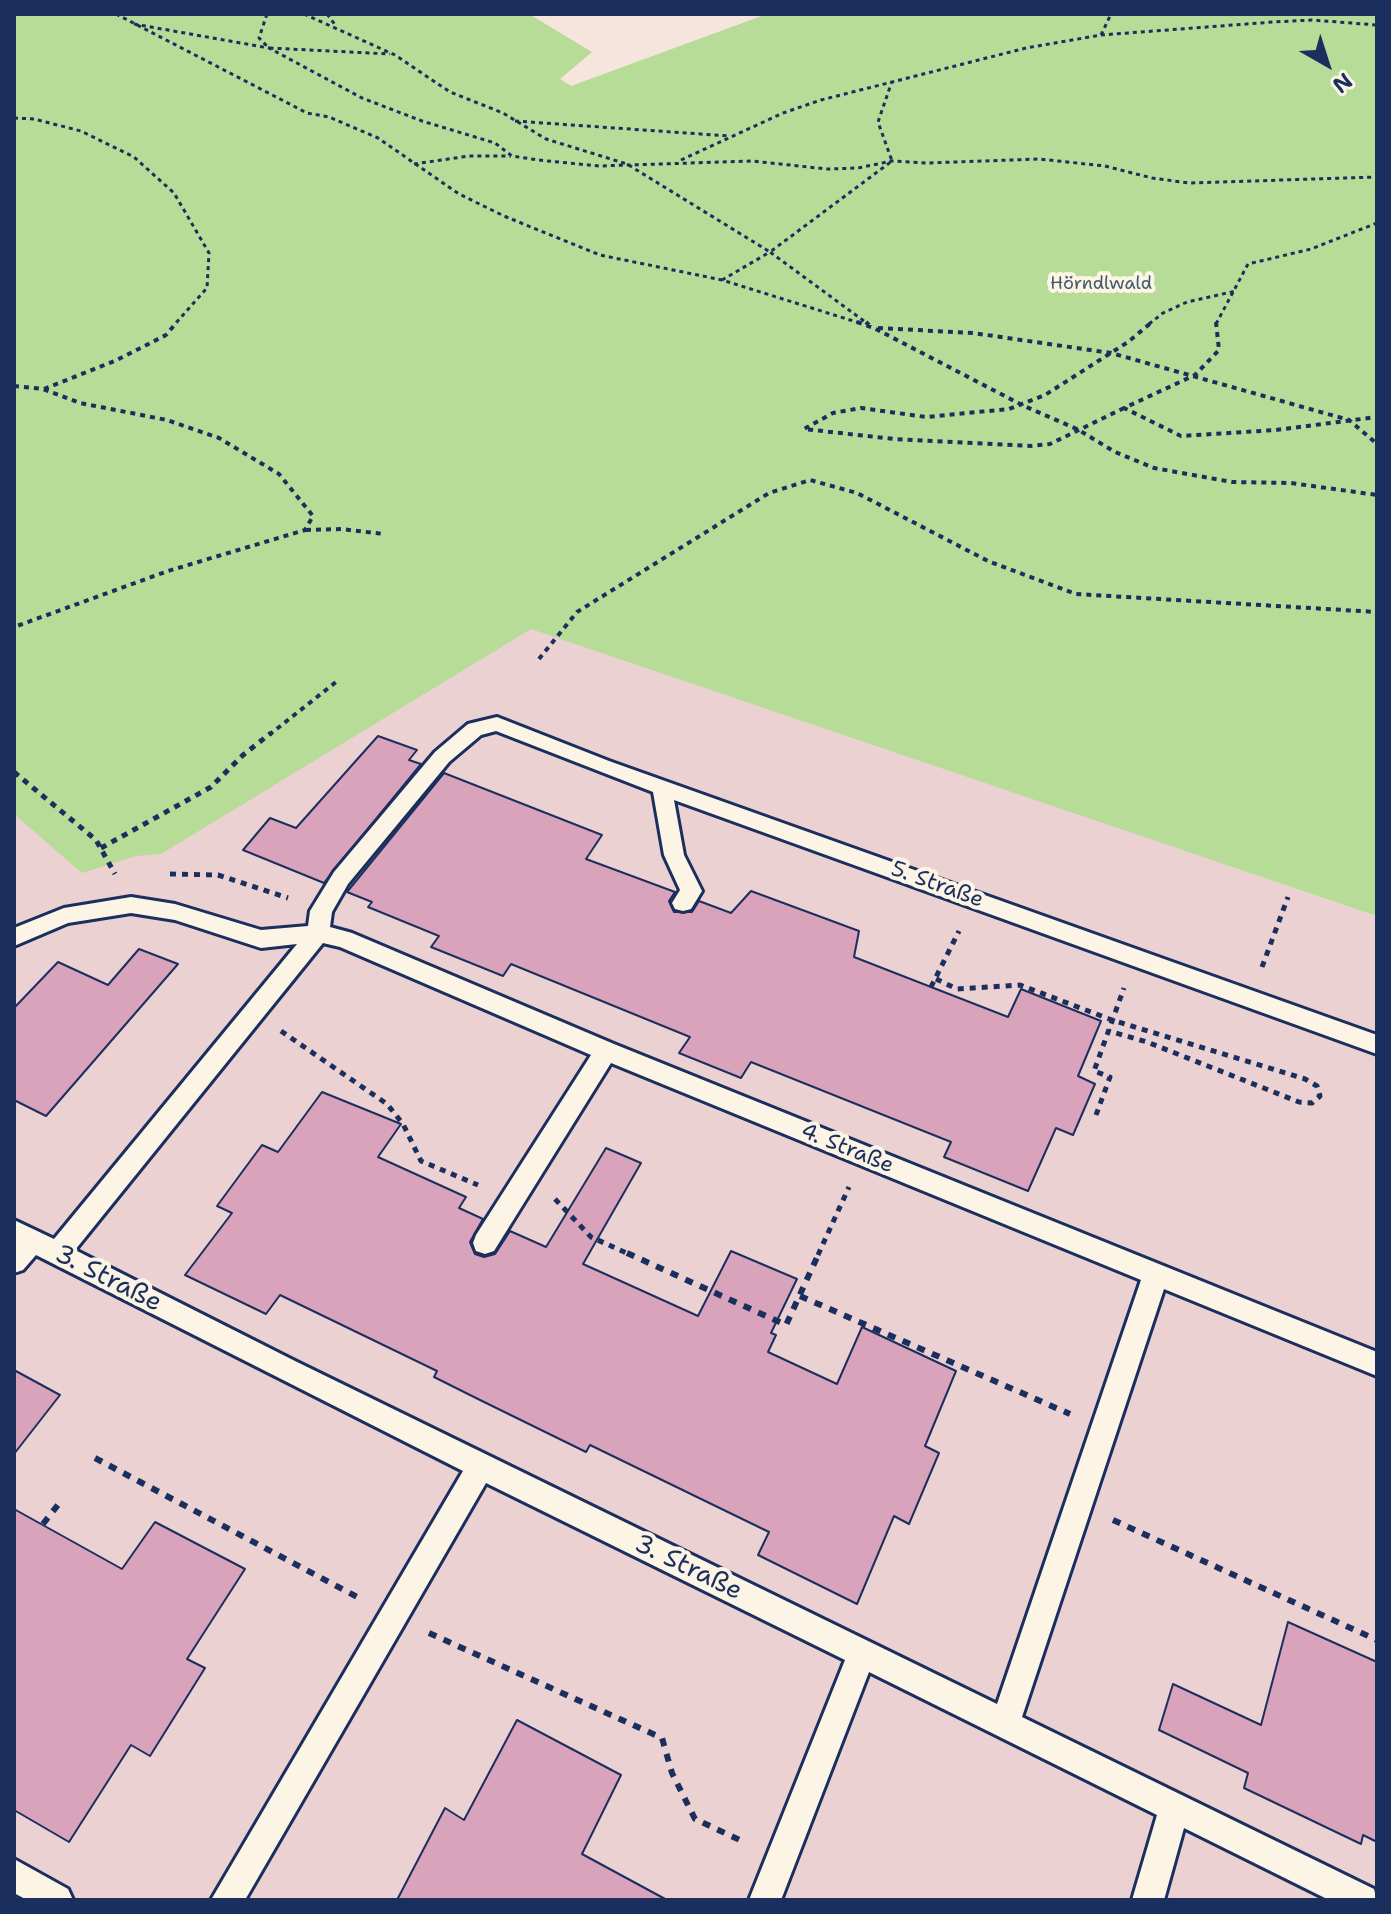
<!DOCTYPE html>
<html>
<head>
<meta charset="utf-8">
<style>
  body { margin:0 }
  #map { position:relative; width:1391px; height:1914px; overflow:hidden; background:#f5e5dd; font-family:"Shantell Sans",sans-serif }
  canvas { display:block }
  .frame { position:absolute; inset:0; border:16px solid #1b2f5e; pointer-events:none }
  .north { position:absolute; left:1287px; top:24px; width:80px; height:80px; -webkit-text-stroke:6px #fcf5e5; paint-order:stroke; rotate:141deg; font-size:22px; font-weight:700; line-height:32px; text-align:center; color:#1b2f5e }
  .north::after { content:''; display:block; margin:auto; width:28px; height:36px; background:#1b2f5e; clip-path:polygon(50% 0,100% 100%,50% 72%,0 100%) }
</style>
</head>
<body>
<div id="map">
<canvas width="1391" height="1914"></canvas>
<div class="frame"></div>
<div class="north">N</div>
</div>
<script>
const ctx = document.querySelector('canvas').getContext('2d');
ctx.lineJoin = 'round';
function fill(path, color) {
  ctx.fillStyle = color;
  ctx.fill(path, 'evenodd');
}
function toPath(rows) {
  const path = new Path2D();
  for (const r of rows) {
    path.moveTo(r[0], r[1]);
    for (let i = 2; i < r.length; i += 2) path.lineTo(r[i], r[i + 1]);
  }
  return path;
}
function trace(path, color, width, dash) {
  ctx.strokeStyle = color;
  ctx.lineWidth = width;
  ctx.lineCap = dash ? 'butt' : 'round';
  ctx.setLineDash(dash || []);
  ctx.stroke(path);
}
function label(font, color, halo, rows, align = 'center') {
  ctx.font = font + ' "Shantell Sans",sans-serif';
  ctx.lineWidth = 8;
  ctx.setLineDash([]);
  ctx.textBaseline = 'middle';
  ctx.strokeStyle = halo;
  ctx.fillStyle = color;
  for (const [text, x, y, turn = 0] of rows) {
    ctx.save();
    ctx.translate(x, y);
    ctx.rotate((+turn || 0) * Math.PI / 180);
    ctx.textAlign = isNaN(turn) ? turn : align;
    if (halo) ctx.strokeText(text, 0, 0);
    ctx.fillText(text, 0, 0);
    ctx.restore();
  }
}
fill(toPath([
  [14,29,1377,916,1377,1900,14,1900]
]), '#ecd1d3');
fill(toPath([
  [14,14,529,14,592,52,560,79,571,86,767,14,1377,14,1377,916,531,629,161,854,136,856,82,873,14,814]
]), '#b7dc97');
const building = toPath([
  [378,736,417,750,409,760,421,764,324,883,243,850,270,818,296,828,378,736],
  [444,773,602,835,586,859,675,892,669,901,674,912,692,912,699,901,731,913,751,891,859,931,854,957,1008,1017,1021,989,1101,1021,1078,1076,1095,1084,1073,1135,1056,1128,1028,1191,944,1157,951,1142,751,1062,741,1078,679,1053,690,1037,511,964,503,976,431,947,439,936,368,907,372,902,347,892,444,773],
  [139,949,178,964,46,1116,14,1100,14,1008,58,962,108,985,139,949],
  [322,1092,401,1124,378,1157,466,1197,459,1208,483,1219,470,1242,475,1254,484,1257,495,1254,510,1231,546,1247,606,1148,641,1163,583,1264,698,1316,731,1251,797,1279,771,1333,776,1335,768,1352,837,1384,862,1327,956,1371,925,1446,939,1453,909,1524,894,1516,857,1604,758,1555,769,1532,590,1445,586,1452,478,1399,434,1377,437,1371,280,1295,266,1314,185,1275,232,1213,217,1206,262,1145,278,1152,322,1092],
  [14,1370,60,1395,14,1454,14,1370],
  [14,1509,122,1569,155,1522,245,1569,187,1659,205,1668,150,1756,131,1745,69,1842,14,1810,14,1509],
  [1288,1622,1377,1662,1377,1842,1363,1835,1361,1844,1244,1788,1248,1773,1159,1730,1173,1684,1261,1725,1288,1622],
  [517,1720,621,1775,582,1854,667,1900,397,1900,445,1808,464,1820,517,1720]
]);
fill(building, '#d8a3bb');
trace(building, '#1b2f5e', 2);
const lane = toPath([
  [497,717,609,761,1377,1035,1377,1054,674,800,684,855,702,891,691,909,683,911,675,909,672,903,680,890,664,855,653,792,496,731,481,735,449,762,348,884,332,912,330,927,352,933,614,1044,1377,1352,1377,1376,1164,1289,1022,1717,1374,1889,1377,1900,1329,1900,1184,1828,1164,1900,1132,1900,1157,1815,869,1672,781,1900,749,1900,845,1660,486,1483,245,1900,211,1900,463,1471,36,1255,23,1270,14,1273,14,1220,54,1239,297,944,261,948,175,920,131,913,68,923,14,946,14,928,64,908,131,897,175,904,261,930,308,926,310,911,334,872,435,752,468,724,497,717],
  [323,943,340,947,591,1055,476,1235,473,1243,476,1251,485,1254,494,1251,611,1063,1141,1280,997,1704,295,1361,75,1250,323,943],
  [14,1859,68,1889,73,1900,27,1900,14,1893,14,1859]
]);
trace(lane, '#1b2f5e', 6);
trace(toPath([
  [116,14,307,113,329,117,378,138,459,194,504,216,600,255,722,280,863,324],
  [267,14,259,38,269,48,390,54],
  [304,14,395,55,450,92,503,113,546,139,627,164,770,252,892,161,878,122,892,81],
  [327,14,336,26],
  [134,24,269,48,362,98,422,121,495,143,512,156,538,160,599,166,752,161,827,169,858,168,892,161,927,163,1039,159,1105,166,1152,178,1189,183,1377,177],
  [1101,35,1111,14],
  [14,118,34,119,81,131,134,157,174,193,209,253,207,288,175,324],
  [515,121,729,136],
  [681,160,783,113,821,100,1026,48,1101,35,1273,22,1312,20,1377,25],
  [414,164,469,156,511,156],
  [722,280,770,252,868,324],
  [1149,324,1163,313,1187,302,1236,291],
  [1216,324,1248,264,1311,249,1377,223]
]), '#1b2f5e', 3, [4, 4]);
trace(toPath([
  [857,322,874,328,1022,405,1077,429,1115,452,1154,468,1232,482,1291,483,1377,495],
  [866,322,869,325],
  [1216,322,1219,350,1195,375,1124,408,1181,436,1276,430,1377,417],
  [878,328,973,333,1111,353,1349,420,1377,444],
  [14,386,43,389,80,403,167,420,219,438,279,474,313,516,305,530,168,571,14,627],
  [44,389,117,360,166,335,177,322],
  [1124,408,1050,444,1031,446,894,439,804,429,833,413,861,408,926,417,1009,409,1045,395,1128,342,1152,322],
  [306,530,341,529,384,534],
  [539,659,577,612,769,493,810,480,857,493,988,561,1076,594,1377,612],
  [269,735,336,682]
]), '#1b2f5e', 4, [5, 5]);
trace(toPath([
  [14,772,96,840,115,874],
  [101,848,211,787,243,755,271,733],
  [170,874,218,875,288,898],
  [1262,967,1288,897],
  [936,979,957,989,1020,985,1112,1020,1305,1079,1317,1086,1320,1096,1312,1103,1299,1102,1147,1042,1109,1031],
  [931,987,959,931],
  [281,1031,387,1104,403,1124,421,1161,478,1185],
  [1096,1115,1110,1077,1094,1071,1124,988],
  [555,1199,591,1237,631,1255],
  [818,1255,849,1187]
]), '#1b2f5e', 5, [6, 6]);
trace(toPath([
  [627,1253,786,1325,819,1253],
  [800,1296,1070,1414],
  [95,1458,359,1598],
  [1113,1520,1377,1640],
  [43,1524,61,1501],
  [429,1633,662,1738,672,1773,695,1819,744,1842]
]), '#1b2f5e', 6, [8, 8]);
fill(lane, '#fcf5e5');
label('18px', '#425a6c', '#fcf5e5', [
  ["Hörndlwald",1101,284]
]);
label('22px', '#1b2f5e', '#fcf5e5', [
  ["5. Straße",937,885,20],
  ["4. Straße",847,1149,22]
]);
label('26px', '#1b2f5e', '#fcf5e5', [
  ["3. Straße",108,1279,27],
  ["3. Straße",688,1568,26]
]);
</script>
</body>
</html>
